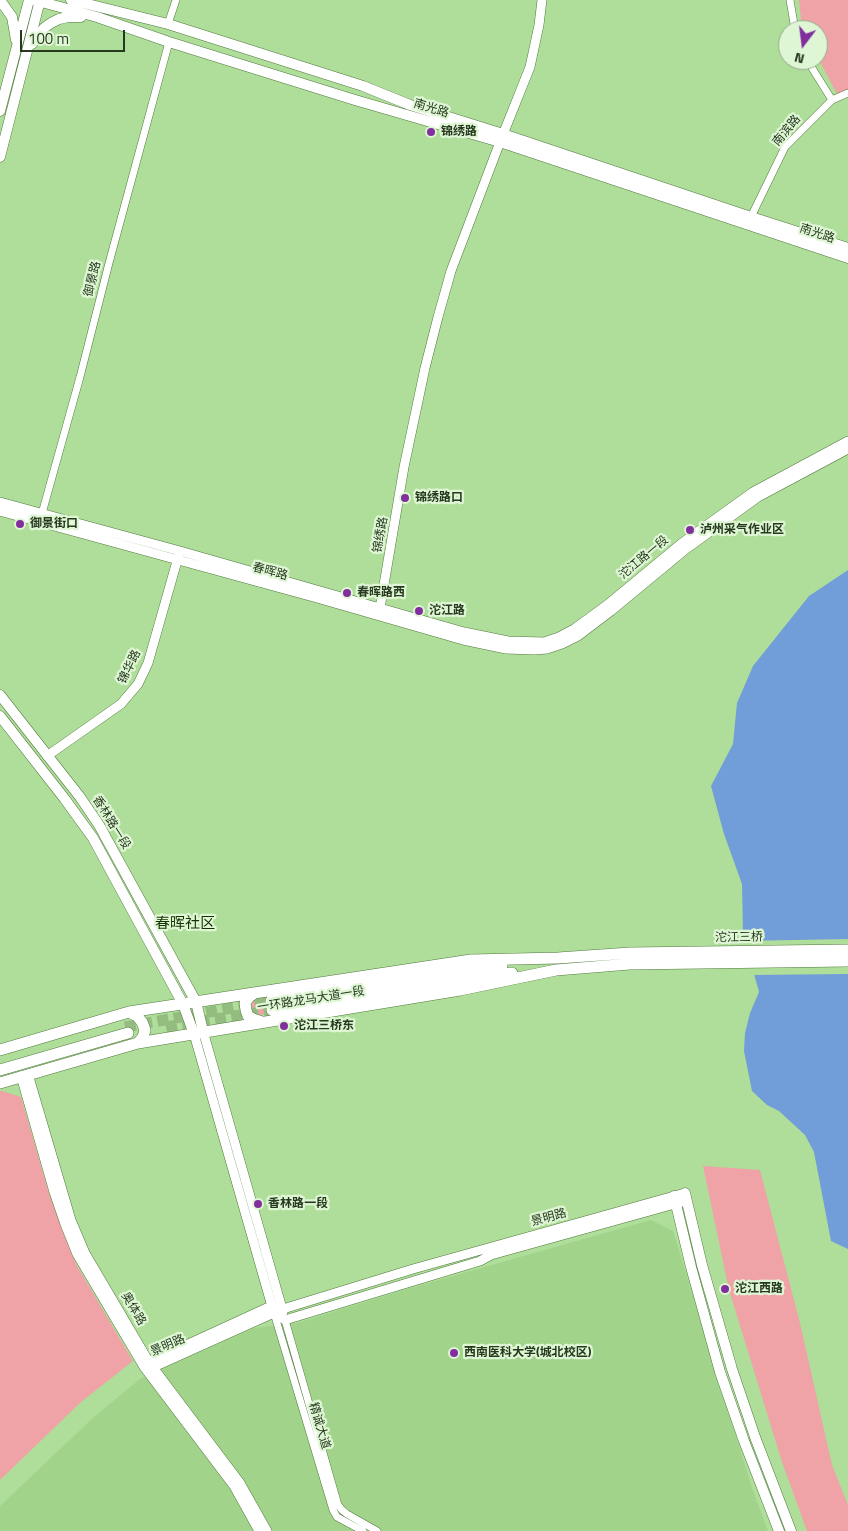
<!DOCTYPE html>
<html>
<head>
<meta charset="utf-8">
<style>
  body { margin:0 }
  #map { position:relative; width:848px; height:1531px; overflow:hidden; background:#afdd9a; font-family:"Titillium Web",sans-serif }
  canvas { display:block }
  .north { position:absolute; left:778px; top:20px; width:50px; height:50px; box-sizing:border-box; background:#dff6d5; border:1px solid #95aa8c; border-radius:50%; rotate:195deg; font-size:14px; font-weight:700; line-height:20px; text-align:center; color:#26391e }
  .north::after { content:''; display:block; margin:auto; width:18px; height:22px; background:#822f9e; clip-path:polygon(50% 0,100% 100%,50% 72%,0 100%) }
  .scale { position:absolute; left:20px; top:30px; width:105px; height:22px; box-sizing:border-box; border:2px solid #26391e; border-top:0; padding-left:6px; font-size:15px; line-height:18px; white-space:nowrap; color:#26391e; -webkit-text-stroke:4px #dff6d5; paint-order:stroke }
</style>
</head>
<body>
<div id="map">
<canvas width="848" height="1531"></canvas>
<div class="north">N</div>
<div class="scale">100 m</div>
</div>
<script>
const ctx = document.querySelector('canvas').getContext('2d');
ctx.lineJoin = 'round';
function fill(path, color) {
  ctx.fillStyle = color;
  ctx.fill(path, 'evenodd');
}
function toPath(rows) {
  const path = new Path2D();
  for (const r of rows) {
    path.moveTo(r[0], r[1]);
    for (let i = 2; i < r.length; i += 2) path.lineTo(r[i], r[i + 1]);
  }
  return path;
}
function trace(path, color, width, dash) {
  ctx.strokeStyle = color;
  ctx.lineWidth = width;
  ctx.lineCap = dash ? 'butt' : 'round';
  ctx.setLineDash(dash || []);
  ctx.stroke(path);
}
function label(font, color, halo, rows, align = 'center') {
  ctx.font = font + ' "Titillium Web","Noto Sans SC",sans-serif';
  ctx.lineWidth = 4.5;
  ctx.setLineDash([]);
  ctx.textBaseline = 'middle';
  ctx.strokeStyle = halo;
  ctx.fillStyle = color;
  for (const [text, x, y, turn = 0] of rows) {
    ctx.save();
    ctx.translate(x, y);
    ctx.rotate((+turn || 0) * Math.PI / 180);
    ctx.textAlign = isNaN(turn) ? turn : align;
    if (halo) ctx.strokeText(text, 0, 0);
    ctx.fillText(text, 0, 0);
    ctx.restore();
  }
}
fill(toPath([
  [651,1220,673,1231,752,1488,768,1531,0,1531,0,1506,94,1417,140,1379,254,1328,297,1323,407,1289]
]), '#a1d38a');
fill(toPath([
  [799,0,848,0,848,90,837,94,818,58,818,30,802,29],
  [269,996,270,1014,260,1015,252,1012,251,1010,252,1002,258,997],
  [0,1091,2,1091,21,1097,50,1197,76,1264,133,1361,81,1402,0,1480],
  [703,1166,760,1170,800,1323,832,1465,848,1505,848,1531,807,1531,782,1462,729,1290]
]), '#f0a3a6');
fill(toPath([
  [848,570,848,1249,831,1241,814,1152,805,1135,779,1111,767,1105,752,1091,744,1051,745,1033,750,1013,759,992,743,934,742,884,724,834,711,786,733,744,737,703,753,666,809,596]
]), '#719dd8');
fill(toPath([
  [848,939,848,974,752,975,742,941]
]), '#afdd9a');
trace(toPath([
  [125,1027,271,1001],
  [166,1027,272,1010]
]), '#94bc81', 11, [11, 5.5]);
const minor = toPath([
  [790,0,795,30],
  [168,24,176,0],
  [807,60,832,100],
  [750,219,785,147,832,100,848,93],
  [41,517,80,377,109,263,169,42],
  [274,1313,333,1510,337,1517,363,1531],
  [285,1320,338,1505,342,1510,347,1514,377,1531]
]);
const tertiary = toPath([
  [0,502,180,551,464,632,508,641,544,642,559,637,574,629,607,605,682,543,753,492,848,441],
  [0,511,317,598,463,640,506,649,534,650,547,649,562,644,578,636,611,611,686,549,758,497,848,449],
  [379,614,404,467,425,368,438,317,451,271,500,142,530,67,539,25,542,0],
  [47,756,121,704,138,684,148,663,179,554],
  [203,1031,283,1312],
  [194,1034,273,1310],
  [28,1074,71,1220,85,1253,149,1362,240,1483,267,1531],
  [21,1076,54,1192,65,1224,77,1254,144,1367,234,1486,259,1531],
  [274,1313,285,1320,480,1261,491,1255,682,1202],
  [144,1367,149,1362,271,1306,283,1309,413,1269,685,1193],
  [148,1367,154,1367,274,1313]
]);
const secondary = toPath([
  [0,0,12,17,16,40],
  [34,0,97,17,169,42,355,100,500,142,848,258],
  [71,0,168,24,363,86,410,105,503,134,751,217,848,248],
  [32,44,44,28,51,23,59,19,68,17,81,17],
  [0,111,29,0],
  [0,157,40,0],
  [0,695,80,797,99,825,196,1002,203,1031],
  [0,716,64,798,93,838,183,1004,194,1034],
  [685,1193,702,1265,732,1369,755,1437,791,1531],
  [674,1196,691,1267,720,1372,744,1441,779,1531]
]);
const trunk = toPath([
  [255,993,249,997,245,1003,246,1010,248,1016,253,1019,262,1022],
  [271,1001,502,965],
  [272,1010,494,974,512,973],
  [129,1012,137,1016,142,1022,145,1030,143,1037,138,1043],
  [0,1050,129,1012,471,960,558,958,630,953,848,950],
  [0,1070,128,1033],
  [0,1083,138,1043,460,990,556,970,630,964,848,961]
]);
trace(minor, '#517b3d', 8);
trace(tertiary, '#517b3d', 10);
trace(secondary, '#517b3d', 11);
trace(trunk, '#517b3d', 12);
trace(minor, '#fff', 7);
trace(tertiary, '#fff', 9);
trace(secondary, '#fff', 10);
trace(trunk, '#fff', 11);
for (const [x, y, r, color] of [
  [431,132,5,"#822f9e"],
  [405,498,5,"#822f9e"],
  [20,524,5,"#822f9e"],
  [690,530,5,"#822f9e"],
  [347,593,5,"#822f9e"],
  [419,611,5,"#822f9e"],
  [284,1026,5,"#822f9e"],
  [258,1204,5,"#822f9e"],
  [725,1289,5,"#822f9e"],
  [454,1353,5,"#822f9e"]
]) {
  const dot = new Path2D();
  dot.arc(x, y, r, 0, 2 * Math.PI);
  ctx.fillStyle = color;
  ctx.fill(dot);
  trace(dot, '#dff6d5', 2);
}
label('12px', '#26391e', '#dff6d5', [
  ["南光路",431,109,17],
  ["南滨路",787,131,-50],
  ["南光路",817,234,18],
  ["御景路",93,279,-76],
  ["锦绣路",381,535,-80],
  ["沱江路一段",644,558,-40],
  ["春晖路",270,572,15],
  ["锦华路",130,667,-64],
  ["香林路一段",111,823,58],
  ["沱江三桥",739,938,-1],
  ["一环路龙马大道一段",311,1000,-9],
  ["景明路",549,1218,-15],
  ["奥体路",133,1309,59],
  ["景明路",168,1346,-23],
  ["精诚大道",319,1426,74]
]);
label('bold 12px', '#26391e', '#dff6d5', [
  ["锦绣路",441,132],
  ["锦绣路口",415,498],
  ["御景街口",30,524],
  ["泸州采气作业区",700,530],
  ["春晖路西",357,593],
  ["沱江路",429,611],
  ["沱江三桥东",294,1026],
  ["香林路一段",268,1204],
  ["沱江西路",735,1289],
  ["西南医科大学(城北校区)",464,1353]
], 'left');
label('15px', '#143202', '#dff6d5', [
  ["春晖社区",185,924]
]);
</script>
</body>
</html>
